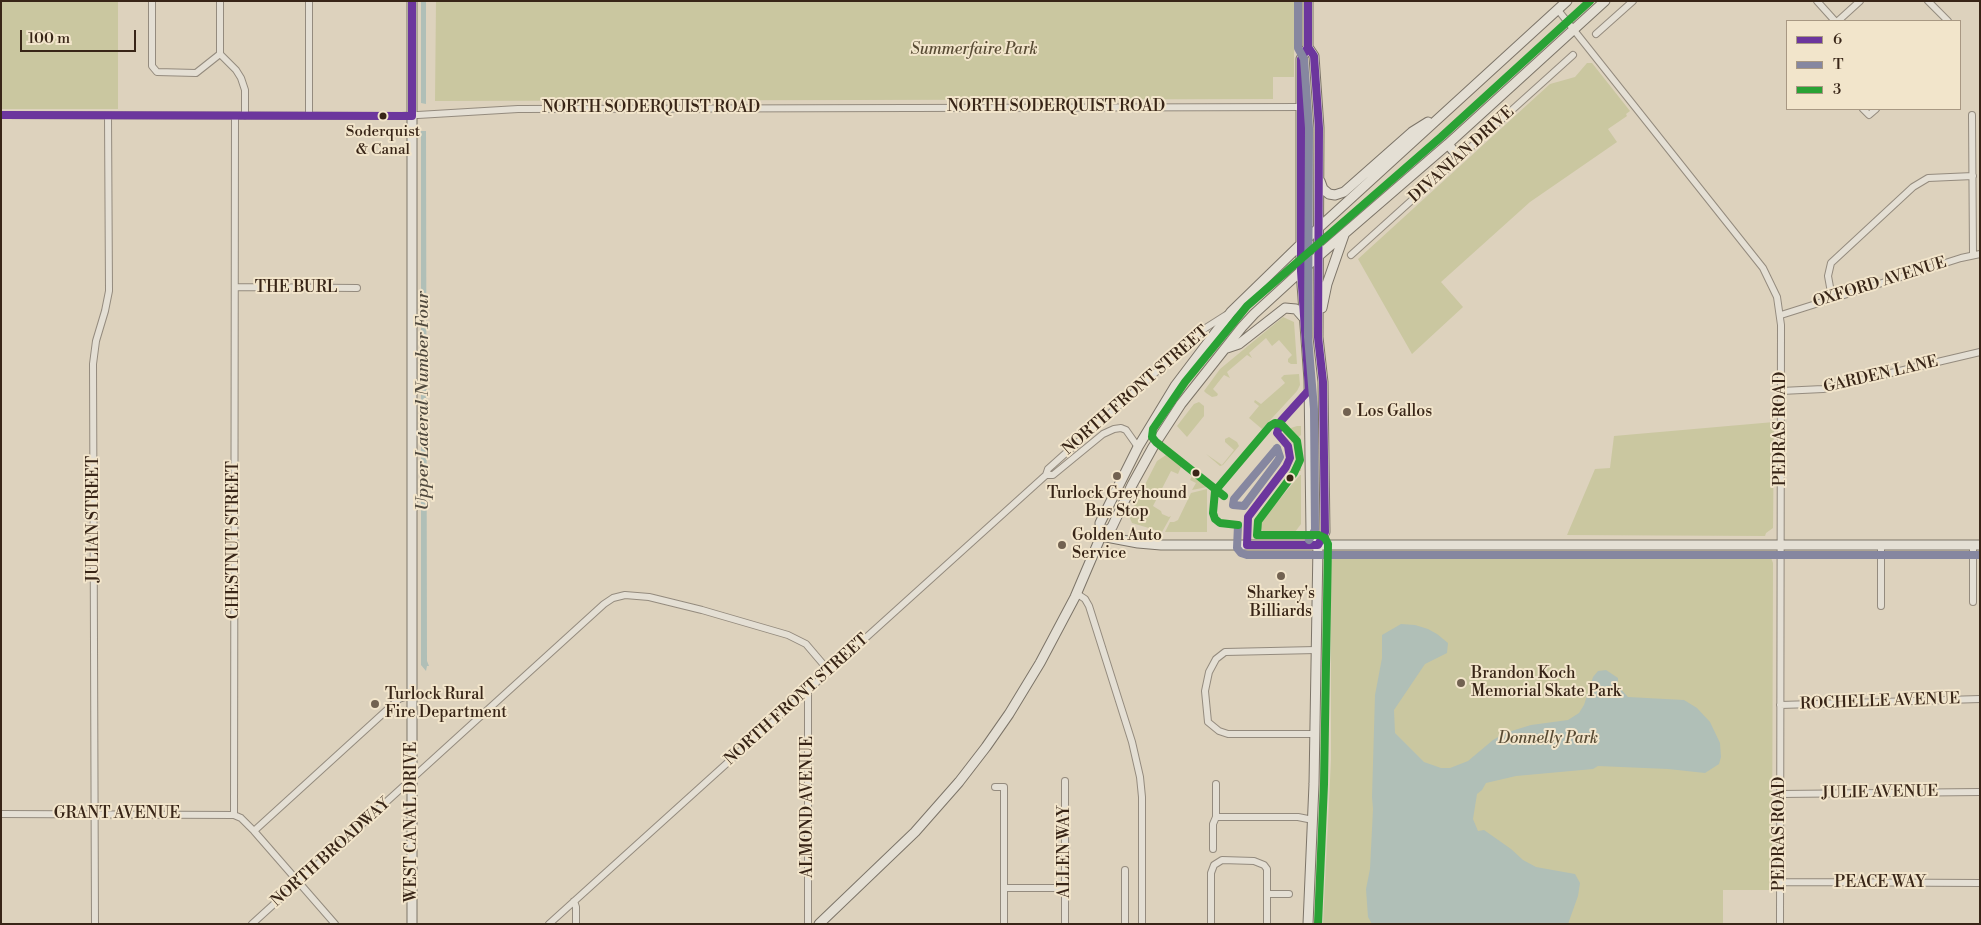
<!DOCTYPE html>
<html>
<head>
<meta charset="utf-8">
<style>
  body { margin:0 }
  #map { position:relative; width:1981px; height:925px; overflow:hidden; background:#ddd2bd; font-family:"Libre Bodoni",serif }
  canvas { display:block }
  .frame { position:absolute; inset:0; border:2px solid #382517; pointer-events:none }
  .legend { position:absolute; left:1786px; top:20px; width:175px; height:90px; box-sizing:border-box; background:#f2e5cb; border:1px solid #a89883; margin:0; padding:6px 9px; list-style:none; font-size:15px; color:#382517 }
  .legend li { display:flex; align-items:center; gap:10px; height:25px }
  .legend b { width:25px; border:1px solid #a89883 }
  .scale { position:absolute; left:20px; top:30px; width:116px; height:22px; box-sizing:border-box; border:2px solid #382517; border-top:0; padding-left:6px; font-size:15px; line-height:18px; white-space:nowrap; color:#382517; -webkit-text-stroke:4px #f2e5cb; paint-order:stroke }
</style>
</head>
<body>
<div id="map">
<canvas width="1981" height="925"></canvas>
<div class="frame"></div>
<ul class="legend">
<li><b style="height:6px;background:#6c369d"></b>6</li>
<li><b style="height:6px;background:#8687a0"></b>T</li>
<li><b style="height:6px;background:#29a235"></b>3</li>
</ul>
<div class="scale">100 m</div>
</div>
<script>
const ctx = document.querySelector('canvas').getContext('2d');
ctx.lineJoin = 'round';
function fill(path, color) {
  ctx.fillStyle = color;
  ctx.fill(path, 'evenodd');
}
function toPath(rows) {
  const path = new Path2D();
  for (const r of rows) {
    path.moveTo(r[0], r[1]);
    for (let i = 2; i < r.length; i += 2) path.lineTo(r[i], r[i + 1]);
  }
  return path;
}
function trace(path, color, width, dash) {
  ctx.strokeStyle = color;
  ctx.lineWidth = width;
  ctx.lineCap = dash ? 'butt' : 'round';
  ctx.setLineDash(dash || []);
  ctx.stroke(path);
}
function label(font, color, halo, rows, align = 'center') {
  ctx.font = font + ' "Libre Bodoni",serif';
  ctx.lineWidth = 4;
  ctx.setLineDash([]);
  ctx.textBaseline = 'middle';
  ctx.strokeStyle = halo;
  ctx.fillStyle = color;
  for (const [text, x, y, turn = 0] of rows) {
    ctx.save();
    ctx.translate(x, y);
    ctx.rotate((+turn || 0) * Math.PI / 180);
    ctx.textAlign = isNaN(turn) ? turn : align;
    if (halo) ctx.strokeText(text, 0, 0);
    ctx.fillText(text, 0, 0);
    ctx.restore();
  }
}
fill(toPath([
  [1,1,118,1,118,109,1,109],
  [436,1,1294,1,1294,77,1273,77,1273,99,435,101],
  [1587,63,1592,63,1630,111,1626,114,1627,116,1608,129,1617,142,1530,202,1441,282,1463,307,1412,354,1358,259,1550,84,1575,77],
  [1283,317,1294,322,1297,364,1291,364,1288,362,1288,359,1292,355,1279,340,1272,346,1266,338,1249,353,1252,358,1247,355,1227,372,1230,378,1224,375,1213,389,1218,394,1217,396,1212,397,1206,393,1204,391,1220,369],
  [1299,374,1300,385,1297,391,1262,429,1249,418,1259,406,1254,402,1255,400,1261,404,1285,383,1281,378,1284,375],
  [1199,402,1204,406,1204,416,1187,437,1177,426,1194,404],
  [1774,422,1773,528,1766,533,1765,536,1567,535,1595,469,1610,468,1614,436],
  [1297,426,1301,426,1301,435,1292,443,1288,433,1291,428],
  [1229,437,1237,442,1239,446,1223,465,1220,466,1206,454,1222,465,1234,450,1225,442,1225,439],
  [1301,440,1301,471,1297,471,1294,446],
  [1166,455,1176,456,1180,460,1181,467,1178,474,1171,471,1153,506,1161,511,1162,514,1169,517,1171,516,1162,532,1132,523,1129,516,1157,461],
  [1199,475,1207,482,1207,487,1192,490,1196,483,1190,480,1192,476],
  [1300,475,1301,475,1301,524,1295,532,1264,532,1259,527,1259,521,1267,514],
  [1207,489,1207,532,1165,532,1170,522,1174,522,1178,520,1191,493],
  [1339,554,1765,554,1770,555,1773,563,1772,890,1723,890,1723,924,1323,924,1331,760,1331,561,1334,555]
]), '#cac7a0');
fill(toPath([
  [421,1,426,1,426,104,421,103],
  [421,131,426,131,427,661,429,666,427,666,426,671,421,665],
  [1401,624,1415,625,1428,629,1437,634,1448,643,1447,653,1425,664,1394,710,1395,733,1424,762,1441,768,1450,768,1468,761,1493,740,1505,733,1531,725,1568,720,1579,713,1584,705,1593,677,1598,671,1606,670,1618,678,1618,686,1628,697,1684,700,1697,708,1710,722,1720,743,1721,757,1719,764,1705,773,1668,769,1598,766,1593,769,1516,776,1486,783,1482,790,1477,794,1473,819,1478,831,1484,830,1511,849,1523,860,1536,867,1575,874,1580,883,1578,896,1568,924,1372,924,1368,917,1366,889,1370,869,1373,809,1372,797,1375,695,1382,658,1382,635]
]), '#b0bfb7');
const street = toPath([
  [152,1,152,66,157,72,196,73,220,54],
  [220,1,220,54,236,70,241,78,245,90,245,116],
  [309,1,309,115],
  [1817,1,1835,21],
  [1928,1,1948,21],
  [1558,10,1763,268,1777,297,1781,325,1780,924],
  [1838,21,1860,1],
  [1596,34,1633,1],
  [1863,109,1869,115,1876,109],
  [1,115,401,116,518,109,1302,107],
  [1972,115,1973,255],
  [1351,255,1573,55],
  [235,287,357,288],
  [1832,298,1828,276,1831,263,1913,187,1928,178,1973,176],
  [1781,315,1961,258,1980,254],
  [1781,391,1823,389,1980,352],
  [1046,475,1053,475,1103,434,1114,429,1121,428,1126,430,1138,447],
  [1076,593,1085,599,1089,606,1132,742,1140,777,1142,797,1142,924],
  [1973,602,1973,545],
  [1881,606,1881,545],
  [1780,705,1980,699],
  [1315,734,1228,734,1219,731,1208,722,1205,691,1209,672,1216,659,1225,652,1316,650],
  [995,787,1004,787,1004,924],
  [1780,794,1980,792],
  [1,814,234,815,241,818,254,831,335,924],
  [234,815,235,116],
  [1216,817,1298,817,1313,820],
  [254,831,399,699,411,695],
  [1213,849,1213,824,1216,817,1216,784],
  [1125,870,1125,924],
  [1780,882,1980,883],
  [1004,888,1065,888],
  [1267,894,1289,894],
  [574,901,576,907,576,924],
  [95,924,93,364,96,341,105,311,109,291,108,116],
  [252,924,604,604,613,598,625,595,649,597,702,610,788,635,806,644,829,671],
  [549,924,1046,475,1048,469,1204,329,1226,315],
  [808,924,808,690],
  [1065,924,1065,781],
  [1211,924,1211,873,1214,865,1222,860,1254,861,1264,865,1267,869,1267,924]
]);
const secondary = toPath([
  [412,1,412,924],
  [1308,1,1308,47,1301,59,1301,271,1309,380,1311,533,1318,545],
  [1308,47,1314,56,1319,128,1318,337,1323,382,1325,532,1318,545,1314,784,1308,924],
  [1448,144,1459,158],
  [1320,181,1323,189,1329,194,1335,195,1344,192,1412,132,1428,122],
  [1322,308,1327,284,1344,235],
  [1227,348,1239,344,1285,308,1296,309,1303,317],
  [1101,536,1138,543,1161,545,1980,545],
  [1101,536,1100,523,1138,447,1175,386,1231,312,1301,244,1567,1],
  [819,924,915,832,959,782,986,747,1009,714,1040,663,1075,597,1101,536,1112,527,1132,485,1153,447,1181,404,1242,327,1254,314,1301,271,1448,144,1605,1]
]);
trace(street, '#948b7e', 8);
trace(secondary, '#7c7468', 11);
trace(street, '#e4dfd4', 6);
trace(secondary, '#e4dfd4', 9);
trace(toPath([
  [1308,1,1308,47],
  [1308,47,1314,56,1319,128,1318,337,1323,382,1325,532,1318,545,1247,545,1248,517,1286,467,1290,458,1288,446,1277,433,1281,421,1309,390,1301,271,1301,59,1308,47],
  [1,115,412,116,412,1]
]), '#6c369d', 8);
trace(toPath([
  [1298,1,1298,48,1304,59,1309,128,1308,337,1314,409,1315,530,1309,540],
  [1277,448,1280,457,1277,462,1244,506,1233,505,1234,499,1277,448],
  [1238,525,1237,548,1241,553,1247,555,1980,555]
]), '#8687a0', 8);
trace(toPath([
  [1224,496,1156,442,1152,437,1153,429,1185,382,1247,306,1441,137,1590,1],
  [1238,525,1220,523,1215,519,1213,513,1215,491,1270,426,1275,423,1281,424,1297,441,1300,460,1294,473,1258,521,1257,535,1319,535,1325,538,1328,544,1324,784,1318,924]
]), '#29a235', 8);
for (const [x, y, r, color] of [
  [383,116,4.5,"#382517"],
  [1347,412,5,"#726251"],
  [1196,473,4.5,"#382517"],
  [1117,476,5,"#726251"],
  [1290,478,4.5,"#382517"],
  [1062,545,5,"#726251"],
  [1281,576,5,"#726251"],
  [1461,683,5,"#726251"],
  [375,704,5,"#726251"]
]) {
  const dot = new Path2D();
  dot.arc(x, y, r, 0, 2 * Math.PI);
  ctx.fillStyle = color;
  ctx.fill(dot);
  trace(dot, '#f2e5cb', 2);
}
label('15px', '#382517', '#f2e5cb', [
  ["Soderquist",383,132],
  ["& Canal",383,150]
]);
label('italic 16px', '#584b34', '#f2e5cb', [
  ["Summerfaire Park",974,50],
  ["Donnelly Park",1548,739]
]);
label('16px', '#382517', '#f2e5cb', [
  ["NORTH SODERQUIST ROAD",1056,107],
  ["NORTH SODERQUIST ROAD",651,108],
  ["DIVANIAN DRIVE",1462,155,-42],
  ["OXFORD AVENUE",1880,283,-17],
  ["THE BURL",296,288],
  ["GARDEN LANE",1881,375,-13],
  ["NORTH FRONT STREET",1136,391,-41],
  ["PEDRAS ROAD",1781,429,-90],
  ["JULIAN STREET",94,519,-90],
  ["CHESTNUT STREET",234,540,-90],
  ["NORTH FRONT STREET",797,700,-42],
  ["ROCHELLE AVENUE",1880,702,-2],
  ["JULIE AVENUE",1880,793,-1],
  ["ALMOND AVENUE",808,807,-90],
  ["GRANT AVENUE",117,814],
  ["WEST CANAL DRIVE",412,822,-90],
  ["PEDRAS ROAD",1780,834,-90],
  ["ALLEN WAY",1065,852,-90],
  ["NORTH BROADWAY",331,853,-42],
  ["PEACE WAY",1880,883]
]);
label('16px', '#382517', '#f2e5cb', [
  ["Los Gallos",1357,412],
  ["Turlock Greyhound",1117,494,"center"],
  ["Bus Stop",1117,512,"center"],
  ["Golden Auto",1072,536],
  ["Service",1072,554],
  ["Sharkey's",1281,594,"center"],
  ["Billiards",1281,612,"center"],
  ["Brandon Koch",1471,674],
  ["Memorial Skate Park",1471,692],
  ["Turlock Rural",385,695],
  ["Fire Department",385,713]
], 'left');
label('italic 18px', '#514a3e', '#f2e5cb', [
  ["Upper Lateral Number Four",424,401,-90]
]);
</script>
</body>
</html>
